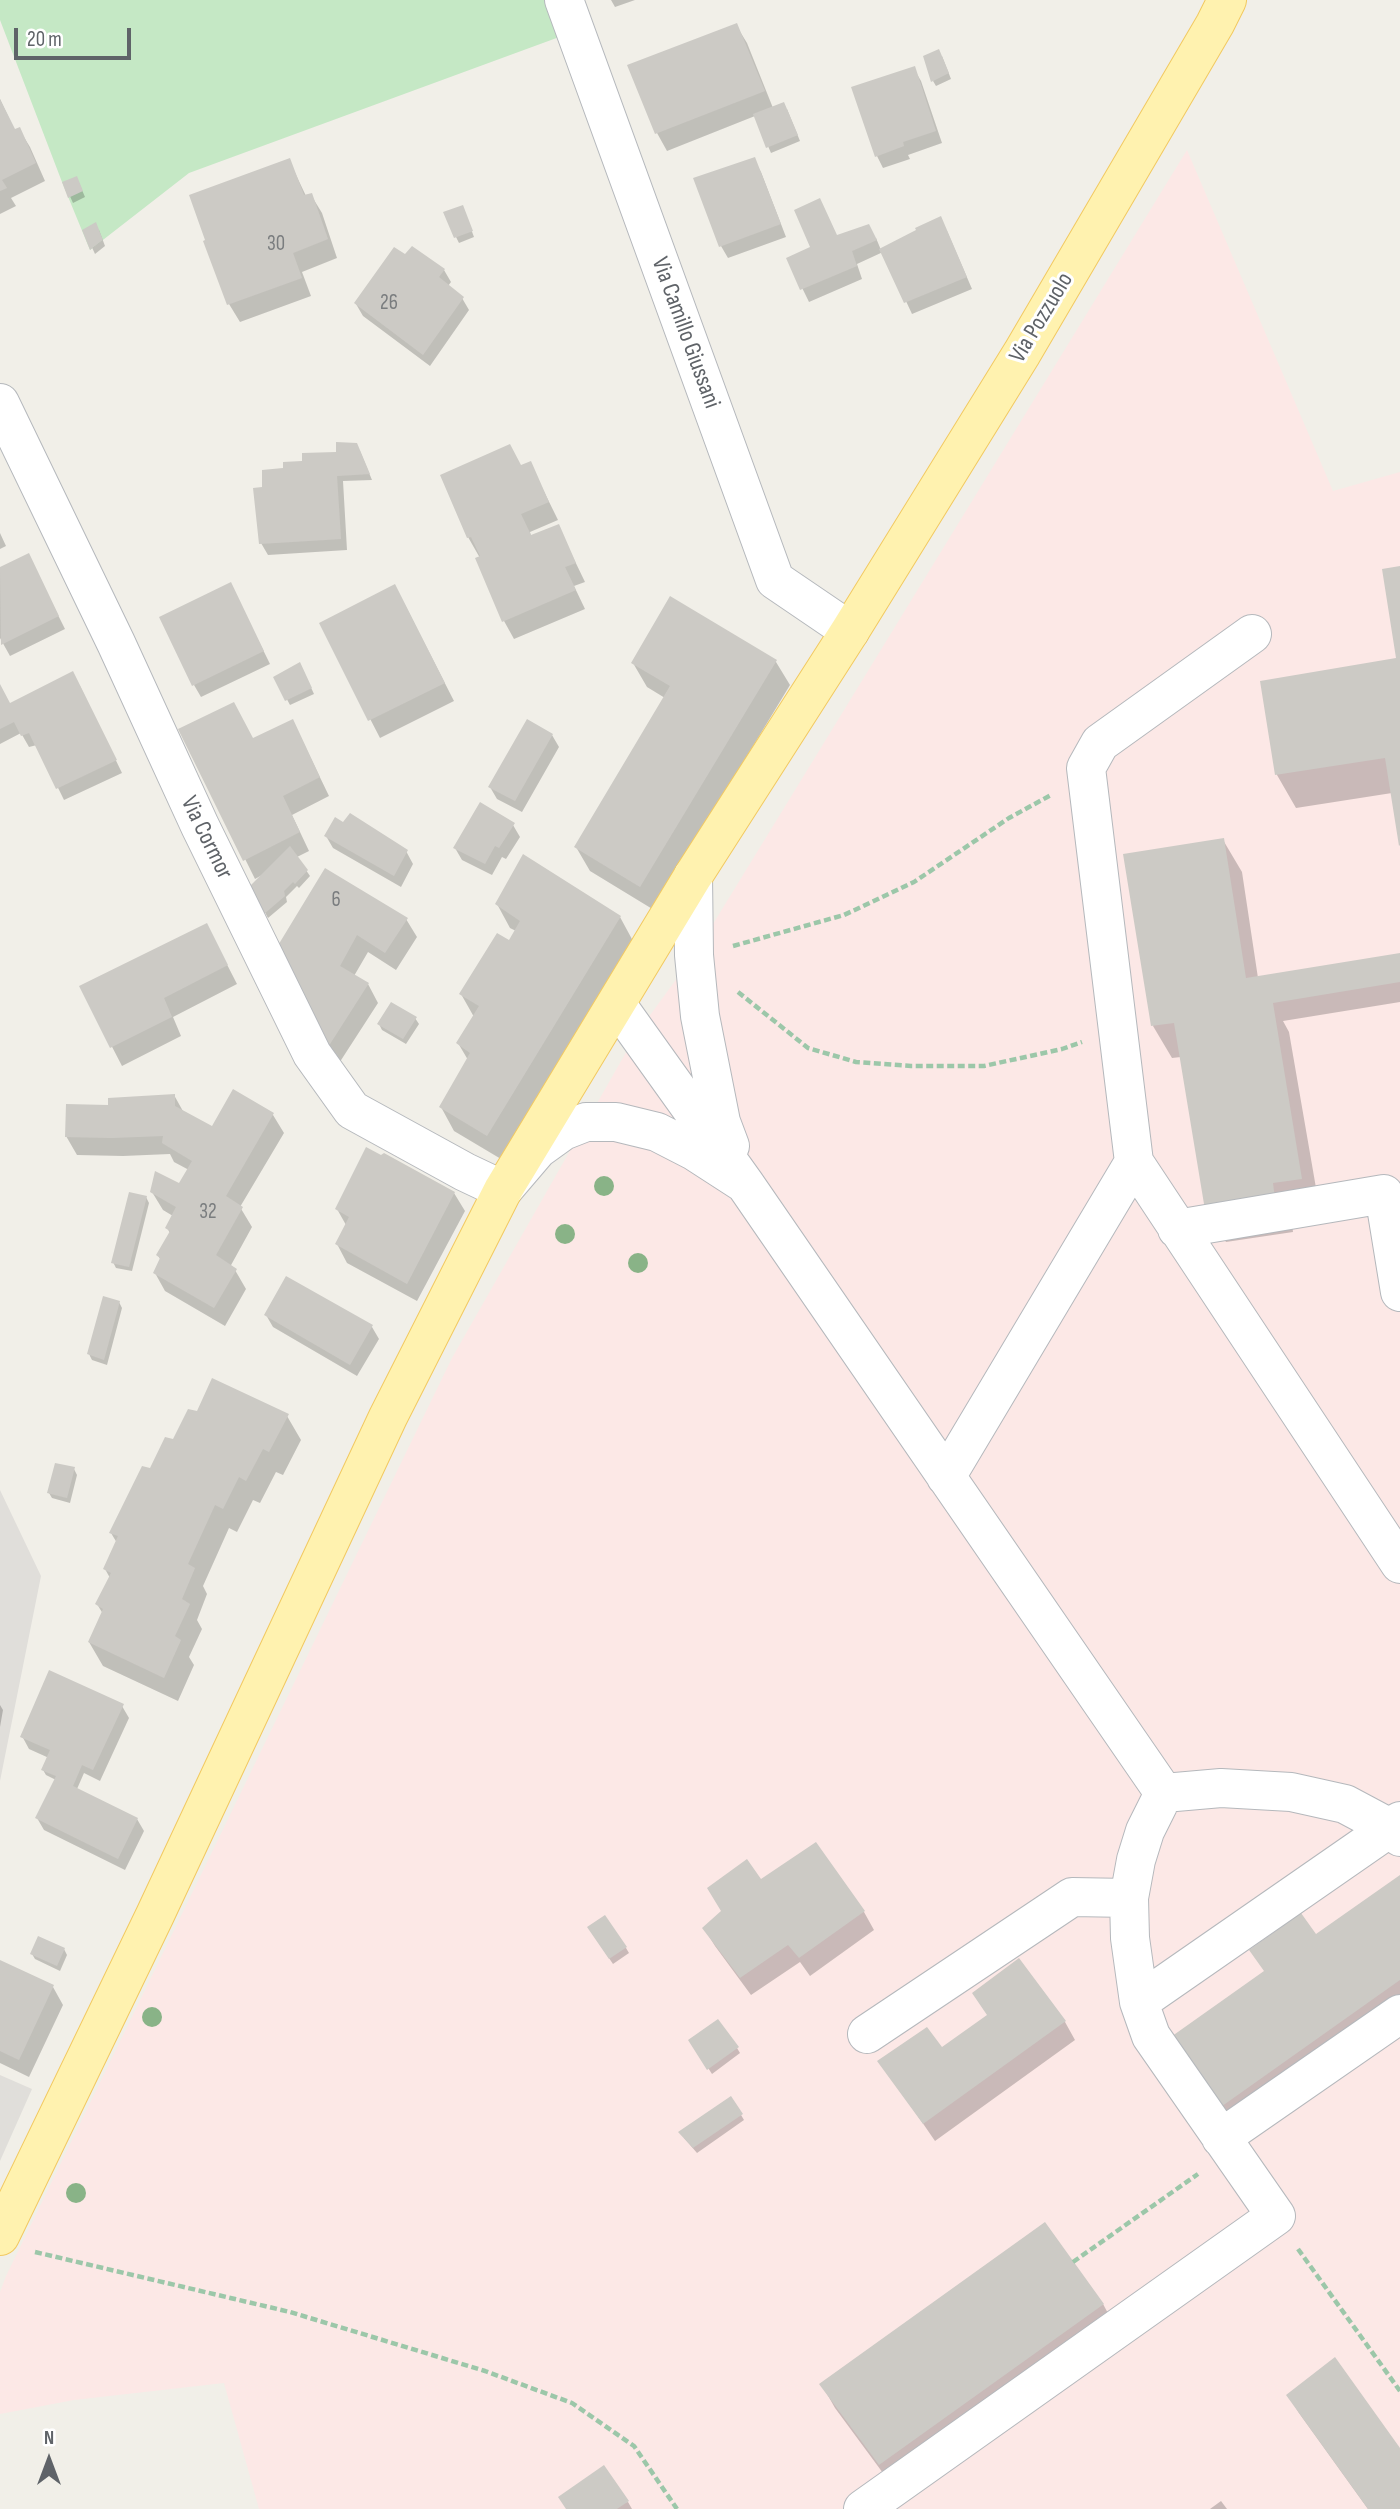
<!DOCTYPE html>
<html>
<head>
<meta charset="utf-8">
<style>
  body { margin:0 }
  #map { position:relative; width:1400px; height:2509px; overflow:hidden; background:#f1efe8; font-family:"Sofia Sans Condensed",sans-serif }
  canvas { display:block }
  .north { position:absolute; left:14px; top:2425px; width:70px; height:70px; -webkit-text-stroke:5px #fff; paint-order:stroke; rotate:0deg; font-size:19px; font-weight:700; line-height:28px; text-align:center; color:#5f6368 }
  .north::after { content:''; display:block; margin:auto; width:24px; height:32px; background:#5f6368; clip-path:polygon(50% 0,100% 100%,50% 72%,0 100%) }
  .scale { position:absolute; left:14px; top:28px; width:117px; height:32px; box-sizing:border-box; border:4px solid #5f6368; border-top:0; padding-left:9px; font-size:21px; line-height:24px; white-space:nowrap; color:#5f6368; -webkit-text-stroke:5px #fff; paint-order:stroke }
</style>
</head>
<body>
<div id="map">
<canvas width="1400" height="2509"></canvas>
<div class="north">N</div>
<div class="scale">20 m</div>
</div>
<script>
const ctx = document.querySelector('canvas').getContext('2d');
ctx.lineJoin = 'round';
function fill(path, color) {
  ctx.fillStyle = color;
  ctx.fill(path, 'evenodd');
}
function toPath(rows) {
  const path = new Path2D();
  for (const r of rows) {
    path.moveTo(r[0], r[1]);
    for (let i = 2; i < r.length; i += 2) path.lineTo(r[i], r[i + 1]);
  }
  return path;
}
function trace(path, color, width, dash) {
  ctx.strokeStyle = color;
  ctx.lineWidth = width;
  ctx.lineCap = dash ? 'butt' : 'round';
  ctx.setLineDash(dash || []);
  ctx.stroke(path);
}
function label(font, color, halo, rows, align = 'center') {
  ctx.font = font + ' "Sofia Sans Condensed",sans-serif';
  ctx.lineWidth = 6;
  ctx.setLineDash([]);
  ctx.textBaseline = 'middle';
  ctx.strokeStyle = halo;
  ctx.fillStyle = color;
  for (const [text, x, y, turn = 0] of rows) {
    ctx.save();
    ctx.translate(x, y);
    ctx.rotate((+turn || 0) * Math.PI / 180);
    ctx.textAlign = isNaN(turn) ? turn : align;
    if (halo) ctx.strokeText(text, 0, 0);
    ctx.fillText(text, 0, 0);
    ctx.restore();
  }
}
fill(toPath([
  [0,1490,41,1576,0,1781],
  [0,2075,32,2089,0,2161]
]), '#e0deda');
fill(toPath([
  [1187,150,1333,491,1400,472,1400,2509,259,2509,224,2383,74,2400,0,2414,0,2292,6,2276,452,1358,637,1033,694,955]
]), '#fce8e6');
fill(toPath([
  [0,0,548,0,562,36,189,173,90,250,62,182,0,20]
]), '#c5e8c5');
fill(toPath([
  [611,0,635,0,615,7],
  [736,25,747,43,773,108,787,109,800,141,771,153,755,116,667,151,657,133],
  [942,56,951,79,936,86,933,81],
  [914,69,921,81,942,143,908,155,910,159,883,168,877,156],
  [0,99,15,131,19,129,30,147,45,181,11,198,16,206,0,214],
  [289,160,306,196,311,195,322,213,337,258,302,272,311,296,240,322,229,304],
  [754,160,761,172,786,237,728,258,721,246,695,179],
  [64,183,79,183,85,197,73,203],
  [465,213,474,237,459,243,456,237],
  [84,230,99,230,105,246,95,254],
  [947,231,972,289,912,314,883,252,857,264,862,279,809,302,788,259,838,237,876,238,881,250],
  [405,256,444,270,451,282,448,286,462,298,469,310,430,366,363,316,356,304],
  [360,451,372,480,343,481,347,550,268,555,261,543,263,489,285,470,304,462],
  [530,463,558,520,530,532,531,536,558,526,585,582,574,586,585,609,514,639,504,621,480,558,468,537],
  [0,533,6,546,0,549],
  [28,555,65,629,10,656,0,638,0,569],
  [1400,568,1400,844,1392,793,1296,808,1277,775,1262,683,1398,660],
  [237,597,270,664,201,697,194,685],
  [405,605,454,701,380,738,321,624],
  [776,662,790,685,654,910,590,871,576,847,665,698,647,687,633,663],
  [303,670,314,694,290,705,275,677],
  [0,686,10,705,80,686,122,773,64,800,37,745,29,747,21,733,0,744],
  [181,730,253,740,302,740,329,796,292,815,309,851,297,857,310,876,299,888,297,886,286,897,287,902,268,918,252,888,264,874,255,879],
  [552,735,559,747,522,812,497,799,490,787],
  [513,825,520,837,506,859,502,857,492,875,462,860,455,848],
  [326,836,406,851,413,864,401,887,333,848],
  [1223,840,1242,872,1258,978,1400,955,1400,1002,1283,1021,1289,1032,1320,1211,1291,1216,1293,1232,1226,1242,1207,1210,1181,1057,1172,1058,1153,1026],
  [497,904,620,917,633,941,501,1159,454,1131,441,1107,468,1060,458,1043,474,1017,461,994,509,943,516,931,510,928],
  [406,919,417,937,396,970,368,952,354,976,368,984,378,1003,334,1071,276,952],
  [216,943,237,984,173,1017,181,1036,122,1066,81,987],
  [415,1018,419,1024,406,1044,382,1030,379,1024],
  [234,1091,273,1115,284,1133,240,1207,252,1227,230,1267,235,1270,246,1289,225,1326,165,1291,155,1273,161,1261,158,1255,170,1233,167,1228,173,1216,163,1210,152,1192,180,1186,189,1170,174,1162,170,1154,123,1156,77,1155,66,1136,110,1107,174,1095,184,1113,212,1129],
  [381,1157,454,1193,465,1211,417,1301,347,1263,337,1244,346,1225,337,1209],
  [146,1197,149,1203,132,1271,116,1268,113,1262],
  [119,1302,122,1308,107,1365,92,1360,89,1354],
  [266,1315,372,1327,379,1339,357,1376,273,1327],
  [287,1416,301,1440,283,1475,276,1472,260,1503,253,1500,237,1532,229,1528,203,1586,207,1594,197,1620,202,1629,189,1657,194,1665,178,1701,103,1666,89,1642,103,1614,97,1604,110,1578,105,1569,117,1543,111,1533,151,1470,174,1441],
  [74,1469,77,1475,70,1503,52,1498,49,1493],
  [0,1705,3,1710,0,1727],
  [122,1706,129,1718,100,1781,84,1773,77,1789,137,1819,144,1831,125,1870,44,1830,37,1818,56,1780,46,1775,43,1770,49,1758,29,1749,22,1736],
  [1400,1878,1400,2026,1238,2141,1189,2072,1315,1937],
  [761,1882,864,1912,874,1930,810,1976,800,1962,751,1995,715,1946,704,1928],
  [592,1933,626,1948,629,1953,613,1964],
  [64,1949,67,1955,60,1971,35,1959,32,1954],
  [1019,1961,1065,2022,1075,2040,935,2141,880,2061,942,2049,988,2016],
  [0,1962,53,1987,63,2005,29,2077,0,2063],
  [690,2040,737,2048,740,2053,712,2074],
  [731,2098,744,2120,697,2153,684,2138],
  [1103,2304,1116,2328,894,2488,835,2408,822,2385],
  [1288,2395,1400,2451,1400,2509,1368,2509,1299,2413],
  [1221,2501,1227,2509,1210,2509],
  [628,2502,632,2509,567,2509]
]), '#0003');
fill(toPath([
  [737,23,765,91,655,134,627,65],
  [939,49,949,73,931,82,923,56],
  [915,66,936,131,903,142,904,146,875,157,851,87],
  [0,99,15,129,20,127,36,163,2,180,7,188,0,191],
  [784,102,798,135,766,148,753,114],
  [755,157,781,224,719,247,693,178],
  [290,158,304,195,312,193,328,239,293,253,302,278,227,305,203,241,205,240,189,195],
  [77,176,83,191,68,198,62,182],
  [820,198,837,235,869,224,877,240,852,251,857,266,800,290,786,258,810,247,794,210],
  [463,205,473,231,454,238,443,212],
  [941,216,967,277,904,303,879,249,916,230,915,228],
  [96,222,103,240,90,250,82,230],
  [412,246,445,269,439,277,464,297,423,355,354,303,394,247,405,254],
  [336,442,357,443,370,474,337,476,341,539,259,544,253,488,262,487,262,470,283,468,283,462,302,461,302,453,336,452],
  [510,444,521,465,531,461,549,502,521,514,531,535,559,524,576,563,565,567,576,590,502,622,475,558,480,556,471,537,467,538,440,475],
  [29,553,59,616,1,645,0,567],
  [1400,566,1400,845,1399,846,1385,758,1275,775,1260,681,1396,658,1382,569],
  [231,582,264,651,192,686,159,617],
  [395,584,445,683,368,721,319,623],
  [670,596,777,660,640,887,574,847,670,686,631,663],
  [300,662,312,688,285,701,273,677],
  [73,671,117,760,56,789,29,733,21,736,14,722,0,729,0,684,10,703],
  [234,702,253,738,293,719,320,777,283,796,300,832,243,861,178,729],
  [527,719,553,734,515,801,488,787],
  [480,802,515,823,499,848,495,846,485,864,453,848],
  [350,813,408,850,394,876,324,836,335,817,343,822],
  [1224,838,1246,978,1400,953,1400,982,1273,1003,1302,1179,1273,1183,1275,1199,1205,1210,1174,1023,1151,1026,1123,854],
  [290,846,308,870,295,884,293,882,284,891,285,896,264,914,249,887],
  [523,854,621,916,487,1136,439,1107,470,1053,456,1043,479,1006,459,994,497,933,509,940,520,921,495,904],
  [325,868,408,918,385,953,357,935,340,966,369,983,323,1055,274,952],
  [207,923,228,965,164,998,172,1017,110,1048,79,986],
  [391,1002,417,1017,403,1039,377,1024],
  [233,1089,274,1113,226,1196,243,1207,216,1255,237,1269,214,1308,153,1273,160,1258,156,1255,170,1231,165,1228,176,1207,150,1192,155,1171,179,1183,192,1161,162,1143,163,1136,111,1138,65,1137,66,1104,108,1105,108,1098,175,1094,175,1106,212,1126],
  [366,1147,381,1155,384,1153,455,1192,407,1284,335,1244,349,1217,335,1209],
  [129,1192,147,1196,129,1267,111,1263],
  [286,1276,373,1325,350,1365,264,1315],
  [103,1296,120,1301,104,1360,87,1354],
  [212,1378,289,1414,269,1452,263,1449,246,1481,239,1477,223,1509,215,1505,188,1564,195,1568,182,1599,190,1604,175,1636,181,1640,164,1678,88,1642,103,1609,95,1604,111,1573,103,1569,118,1536,109,1533,142,1466,150,1468,165,1437,173,1439,188,1409,197,1411],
  [55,1463,75,1467,67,1498,47,1493],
  [49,1670,124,1704,93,1770,82,1765,73,1786,138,1818,118,1859,35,1818,56,1776,41,1770,50,1750,20,1737],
  [816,1842,865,1911,799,1958,788,1945,740,1978,702,1928,721,1911,707,1888,747,1859,761,1879],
  [1400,1875,1400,1980,1218,2109,1168,2039,1264,1971,1249,1950,1301,1913,1316,1934],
  [605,1915,627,1947,609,1959,587,1927],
  [38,1936,65,1948,57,1966,30,1954],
  [1019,1958,1066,2021,923,2124,877,2061,927,2027,942,2047,987,2015,972,1993],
  [0,1960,54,1985,19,2060,0,2051],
  [718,2019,739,2047,707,2070,688,2040],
  [731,2096,743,2114,693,2148,678,2132],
  [1045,2222,1104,2304,879,2465,819,2384],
  [1335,2357,1400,2448,1400,2509,1368,2509,1286,2395],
  [604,2465,629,2501,617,2509,566,2509,558,2497]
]), '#cccac5');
const minor = toPath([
  [564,0,775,580,850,631],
  [0,403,116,643,200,826,312,1054,352,1110,465,1172,503,1190,538,1149,563,1131,586,1122,616,1122,657,1132,694,1151,745,1184],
  [1252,634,1100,743,1086,768,1134,1162,1400,1564],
  [693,876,694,955,700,1016,721,1122,730,1146],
  [617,1005,745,1184,1164,1793],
  [1177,1229,1384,1194,1400,1292],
  [946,1477,1134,1162],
  [1164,1793,1221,1788,1291,1792,1345,1804,1390,1828,1400,1837],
  [1139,2002,1400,1821],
  [867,2034,1072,1897,1129,1898],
  [1221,2138,1400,2014],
  [863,2509,1276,2216,1151,2036,1139,2002,1130,1938,1129,1898,1136,1860,1145,1831,1164,1793]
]);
const major = toPath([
  [0,2236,155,1915,388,1417,503,1190,693,876,850,631,1022,353,1215,24,1227,0]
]);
trace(minor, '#b5b8bc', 40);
trace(major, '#f2c960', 40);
trace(toPath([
  [733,946,844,915,914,882,1009,818,1051,795],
  [738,992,808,1048,856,1062,911,1066,984,1066,1062,1049,1082,1042],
  [1298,2249,1400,2391],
  [35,2252,290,2312,485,2371,572,2403,634,2446,677,2509],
  [1073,2262,1198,2174]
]), '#9cc7a9', 4.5, [7, 3.5]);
trace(minor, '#fff', 38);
trace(major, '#fff2af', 38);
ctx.fillStyle = '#89b387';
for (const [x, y] of [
  [604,1186],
  [565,1234],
  [638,1263],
  [152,2017],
  [76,2193]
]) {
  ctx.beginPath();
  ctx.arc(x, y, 10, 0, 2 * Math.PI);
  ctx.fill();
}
label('21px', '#7a7d7f', null, [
  ["30",276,245],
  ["26",389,304],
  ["6",336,901],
  ["32",208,1213]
]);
label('24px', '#5f6368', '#fff', [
  ["Via Pozzuolo",1042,318,-59],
  ["Via Camillo Giussani",685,333,70],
  ["Via Cormor",206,838,64]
]);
</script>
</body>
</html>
